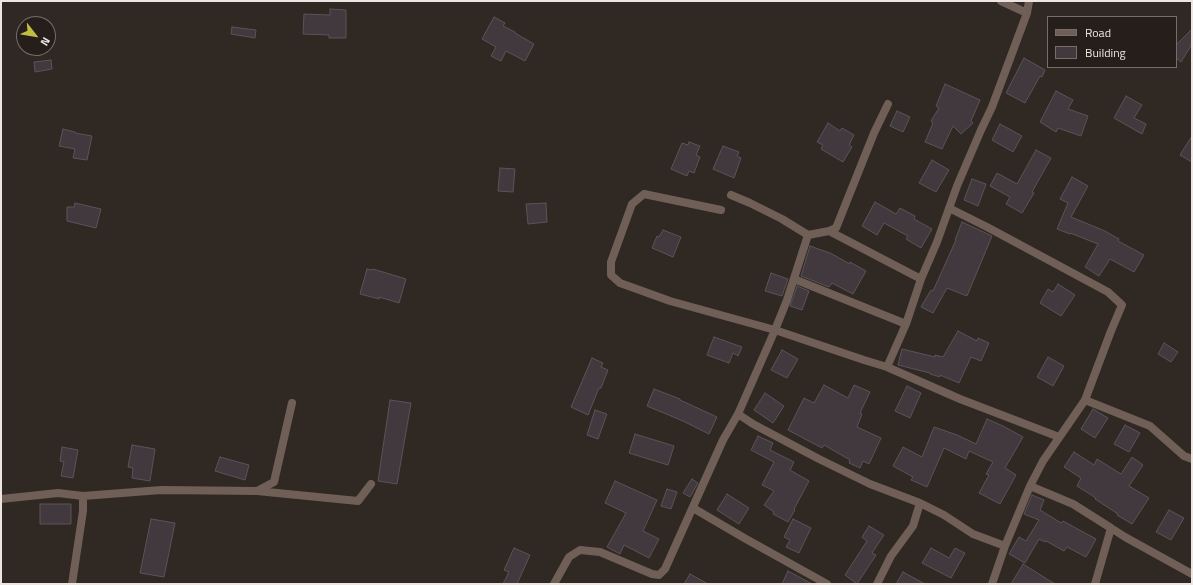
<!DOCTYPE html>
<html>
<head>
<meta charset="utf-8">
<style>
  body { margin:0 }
  #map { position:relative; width:1193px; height:585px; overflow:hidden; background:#302823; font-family:"Titillium Web",sans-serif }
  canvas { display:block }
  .frame { position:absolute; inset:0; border:2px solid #ebe6e2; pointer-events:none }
  .legend { position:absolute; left:1047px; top:16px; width:130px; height:52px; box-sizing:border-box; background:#261e1a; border:1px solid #756e6a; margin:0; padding:5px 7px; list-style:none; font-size:12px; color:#ebe6e2 }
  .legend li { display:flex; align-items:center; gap:8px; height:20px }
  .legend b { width:20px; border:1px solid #756e6a }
  .north { position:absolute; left:16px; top:16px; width:40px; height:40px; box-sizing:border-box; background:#261e1a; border:1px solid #756e6a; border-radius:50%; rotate:121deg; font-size:11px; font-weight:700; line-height:16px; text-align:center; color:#ebe6e2 }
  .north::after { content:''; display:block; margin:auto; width:14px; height:18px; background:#bfbe42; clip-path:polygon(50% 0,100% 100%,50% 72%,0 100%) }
</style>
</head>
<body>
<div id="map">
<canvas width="1193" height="585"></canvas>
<div class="frame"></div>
<ul class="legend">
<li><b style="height:5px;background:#705f56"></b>Road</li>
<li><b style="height:11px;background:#42393e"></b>Building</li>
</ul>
<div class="north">N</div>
</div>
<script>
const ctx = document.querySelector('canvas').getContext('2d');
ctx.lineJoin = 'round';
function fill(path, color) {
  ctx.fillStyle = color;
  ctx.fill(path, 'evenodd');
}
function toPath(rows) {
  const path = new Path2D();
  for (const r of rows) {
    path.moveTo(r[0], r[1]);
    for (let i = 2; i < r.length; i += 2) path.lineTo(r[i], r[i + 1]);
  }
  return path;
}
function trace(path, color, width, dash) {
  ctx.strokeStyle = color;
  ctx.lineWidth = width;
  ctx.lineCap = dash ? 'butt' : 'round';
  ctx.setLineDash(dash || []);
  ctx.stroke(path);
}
const building = toPath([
  [330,9,346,10,346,38,329,38,329,35,303,34,304,14,330,15,330,9],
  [494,17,505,23,503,26,515,32,515,33,534,44,525,61,506,51,501,61,491,56,496,47,482,39,494,17],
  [232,27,256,30,255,38,231,34,232,27],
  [1192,29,1192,44,1181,62,1176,58,1176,45,1192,29],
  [1024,58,1045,70,1042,77,1040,76,1025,103,1006,93,1024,58],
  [51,60,52,69,35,72,34,62,51,60],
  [945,84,980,100,971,121,973,123,961,134,953,126,942,149,925,142,933,123,931,121,939,108,936,106,945,84],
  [1056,91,1073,100,1068,109,1088,116,1081,136,1058,128,1056,132,1040,122,1056,91],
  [1126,96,1142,105,1134,118,1146,124,1142,134,1114,118,1126,96],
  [897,111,910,117,903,132,890,126,897,111],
  [828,123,840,131,842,128,854,135,849,145,852,147,843,162,821,149,823,145,817,142,828,123],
  [1000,124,1022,136,1013,152,992,140,1000,124],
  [63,129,75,132,75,133,92,136,87,160,73,158,75,149,59,146,63,129],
  [1192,136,1192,162,1180,155,1192,136],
  [689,142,700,146,696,155,700,157,694,173,689,171,687,176,671,169,682,143,688,145,689,142],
  [723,146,739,152,737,156,741,158,734,178,713,169,723,146],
  [1036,150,1051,158,1032,192,1034,193,1022,213,1006,204,1010,197,990,186,997,173,1017,184,1036,150],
  [932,160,949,170,936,192,919,183,932,160],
  [500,168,515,169,513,192,498,191,500,168],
  [1072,177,1088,186,1071,217,1105,231,1119,239,1118,241,1144,255,1134,272,1110,259,1099,276,1085,267,1098,244,1070,233,1070,234,1057,229,1068,203,1060,199,1072,177],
  [972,179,986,184,978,206,964,200,972,179],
  [875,202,896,214,900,208,915,216,914,219,932,229,921,248,906,239,908,236,884,223,877,235,862,226,875,202],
  [75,203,101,209,96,228,67,221,67,207,74,207,75,203],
  [546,203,547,222,528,224,526,204,546,203],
  [962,222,992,236,967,296,947,288,933,313,921,307,931,290,933,291,956,240,955,240,962,222],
  [663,230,681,237,673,257,652,248,657,236,659,237,663,230],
  [810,246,830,253,850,264,850,262,866,271,853,294,832,283,829,287,801,276,810,246],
  [367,269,372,270,373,269,406,279,399,303,379,297,379,299,360,294,367,269],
  [771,273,788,279,782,296,765,291,771,273],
  [1058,284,1075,295,1061,316,1040,303,1048,289,1053,292,1058,284],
  [797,286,809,291,802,310,790,306,797,286],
  [958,331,977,341,978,338,989,343,981,361,971,357,959,383,940,375,940,377,930,374,930,373,898,365,902,349,935,357,935,355,943,357,958,331],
  [714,337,742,347,738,356,733,353,729,363,707,355,714,337],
  [1164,343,1178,352,1171,362,1158,354,1164,343],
  [782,350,798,359,787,378,771,370,782,350],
  [1048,357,1064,366,1053,386,1037,377,1048,357],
  [592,358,603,363,601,367,608,370,601,388,599,388,588,415,571,407,592,358],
  [824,385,848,398,854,385,870,392,860,413,862,414,857,427,881,438,869,464,863,461,860,468,849,463,850,460,824,445,822,448,788,430,804,398,814,403,824,385],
  [907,386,921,393,910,418,895,411,907,386],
  [654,389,680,399,680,400,717,417,709,434,683,421,647,406,654,389],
  [765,393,784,406,773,423,754,410,765,393],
  [390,400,411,403,397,484,378,481,390,400],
  [1093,409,1108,418,1095,438,1081,429,1093,409],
  [595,410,607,414,598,439,587,435,595,410],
  [987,419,1003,426,1023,437,1005,468,1016,475,1000,504,979,493,989,475,986,474,993,462,969,451,966,459,944,448,927,487,911,480,913,477,893,466,903,447,922,457,934,427,957,435,976,444,987,419],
  [1125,425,1140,433,1129,452,1114,444,1125,425],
  [635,434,674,446,668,465,629,453,635,434],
  [758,436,773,443,770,450,794,462,790,470,809,481,794,509,795,510,788,522,773,514,774,512,764,505,774,491,762,485,774,462,751,450,758,436],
  [132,445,155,449,150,481,132,478,133,468,128,467,132,445],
  [62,447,78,450,73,478,61,476,64,462,60,461,62,447],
  [1074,452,1094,465,1097,459,1121,474,1132,457,1143,465,1129,486,1149,498,1132,524,1117,515,1118,514,1095,499,1096,498,1077,486,1081,478,1064,467,1074,452],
  [220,457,249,465,245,480,215,471,220,457],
  [692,479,698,483,690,497,683,493,692,479],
  [615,481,657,500,643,531,659,539,649,558,624,545,620,554,607,547,626,513,605,503,615,481],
  [667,489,677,492,671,509,661,506,667,489],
  [727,494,749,508,739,524,717,510,727,494],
  [1032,495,1044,500,1040,510,1061,523,1063,521,1096,539,1086,557,1067,547,1064,551,1046,541,1045,542,1039,539,1025,563,1009,554,1019,537,1026,541,1039,520,1024,514,1032,495],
  [40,504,71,504,71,524,40,524,40,504],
  [1169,510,1184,518,1171,540,1156,532,1169,510],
  [151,519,175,523,164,577,140,573,151,519],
  [793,519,811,528,799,553,786,547,790,540,784,537,793,519],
  [869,526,884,535,872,553,876,555,857,584,845,575,867,541,862,537,869,526],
  [514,548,530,555,517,584,503,584,509,572,504,570,514,548],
  [931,548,949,558,955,548,965,553,951,578,922,563,931,548],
  [1023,564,1055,584,1011,584,1023,564],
  [788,571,812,584,782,584,788,571],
  [903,572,925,584,896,584,903,572],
  [690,574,708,584,684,584,690,574]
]);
fill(building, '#42393e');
trace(building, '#5c5359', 1);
trace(toPath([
  [1001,1,1027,13],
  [949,208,987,227,1108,292,1122,305,1111,331,1085,400],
  [721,210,644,194,632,204,611,262,611,275,620,283,670,301,775,330,864,360,887,367,960,399,1059,437],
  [829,231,921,279],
  [808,235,829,231,836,228,874,133,888,104],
  [794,279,906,324],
  [887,367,906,324,921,279,937,242,957,186,981,130,992,107,1027,13,1029,1],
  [738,414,753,424,819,459,870,484,920,503,913,526,891,556,877,584],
  [1030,486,1073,504,1111,528],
  [257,491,358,501,371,484],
  [1,499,58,493,83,496],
  [920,503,944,515,973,534,1005,546],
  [693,508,746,539,827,584],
  [72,584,83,511,83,496,161,490,257,491,274,482,292,403],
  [554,584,569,557,580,550,600,552,652,574,659,575,665,569,723,440,738,414,775,330,787,300,808,235,782,219,750,203,731,195],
  [992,584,1005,546,1030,486,1043,461,1085,400,1150,426,1184,456,1192,459],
  [1095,584,1111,528,1125,537,1192,574]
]), '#705f56', 8);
</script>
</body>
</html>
